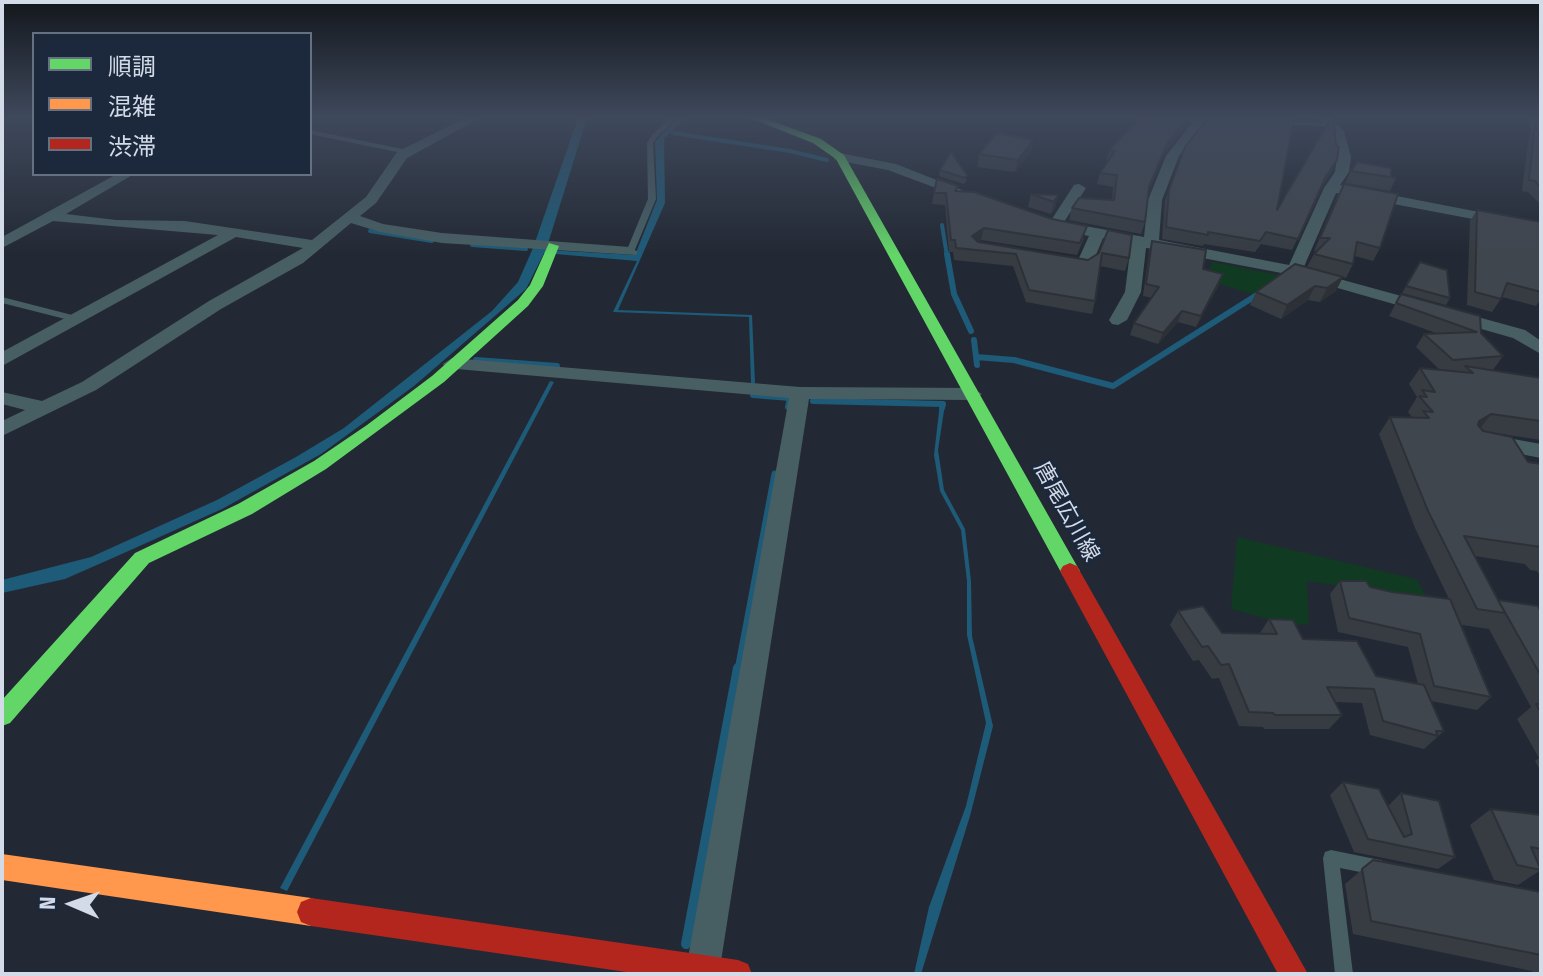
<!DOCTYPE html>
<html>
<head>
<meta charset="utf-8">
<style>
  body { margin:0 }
  #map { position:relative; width:1543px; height:976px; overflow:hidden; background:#232934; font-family:"Fira Sans Condensed","Noto Sans JP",sans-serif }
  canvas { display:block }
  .frame { position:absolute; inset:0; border:4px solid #d3dbe8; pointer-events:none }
  .legend { position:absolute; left:32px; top:32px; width:280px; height:144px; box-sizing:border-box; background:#1c283b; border:2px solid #657080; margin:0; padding:10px 14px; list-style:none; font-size:24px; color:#d3dbe8 }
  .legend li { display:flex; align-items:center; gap:16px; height:40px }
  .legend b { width:40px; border:2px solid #657080 }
  .north { position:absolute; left:32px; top:864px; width:80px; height:80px; -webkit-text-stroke:6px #1c283b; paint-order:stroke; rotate:272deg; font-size:22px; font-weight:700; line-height:32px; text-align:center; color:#d3dbe8 }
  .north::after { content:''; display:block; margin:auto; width:28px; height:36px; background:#d3dbe8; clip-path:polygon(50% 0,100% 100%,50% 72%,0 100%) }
</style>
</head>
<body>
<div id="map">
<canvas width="1543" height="976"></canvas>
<div class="frame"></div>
<ul class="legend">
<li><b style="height:10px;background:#63d668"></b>順調</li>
<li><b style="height:10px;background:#ff974d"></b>混雑</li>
<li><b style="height:10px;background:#b3261e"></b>渋滞</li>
</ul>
<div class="north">N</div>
</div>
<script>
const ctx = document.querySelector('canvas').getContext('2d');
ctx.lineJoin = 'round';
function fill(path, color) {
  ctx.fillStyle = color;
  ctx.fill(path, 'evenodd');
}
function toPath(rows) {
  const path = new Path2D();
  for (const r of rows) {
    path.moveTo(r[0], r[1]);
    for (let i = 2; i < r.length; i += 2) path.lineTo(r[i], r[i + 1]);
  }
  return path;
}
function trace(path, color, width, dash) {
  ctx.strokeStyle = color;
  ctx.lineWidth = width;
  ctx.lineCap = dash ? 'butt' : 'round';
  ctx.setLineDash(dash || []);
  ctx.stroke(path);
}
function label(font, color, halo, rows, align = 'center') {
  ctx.font = font + ' "Fira Sans Condensed","Noto Sans JP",sans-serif';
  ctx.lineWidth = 6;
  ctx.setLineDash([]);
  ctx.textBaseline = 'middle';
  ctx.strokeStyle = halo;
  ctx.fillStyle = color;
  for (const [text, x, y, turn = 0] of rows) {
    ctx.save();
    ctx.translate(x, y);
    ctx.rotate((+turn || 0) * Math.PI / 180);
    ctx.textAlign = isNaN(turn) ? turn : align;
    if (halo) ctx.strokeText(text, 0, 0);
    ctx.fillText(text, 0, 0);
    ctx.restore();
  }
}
fill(toPath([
  [1212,262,1283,276,1253,294,1206,280],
  [1237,537,1416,579,1428,599,1307,581,1309,624,1290,625,1231,609]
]), '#103a21');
fill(toPath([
  [578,118,587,118,546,250,635,255,657,200,655,142,678,118,686,118,664,138,665,203,618,310,752,315,755,383,751,383,749,317,613,312,637,261,544,253,526,289,414,386,321,454,222,509,115,557,65,579,2,593,2,580,91,557,217,500,296,457,344,428,492,311,518,282,533,248],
  [550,381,554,382,287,891,280,888],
  [940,403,945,404,938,450,944,490,965,529,971,581,972,636,993,726,970,816,921,974,914,974,929,907,966,806,986,723,967,635,967,581,961,530,940,491,934,455]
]), '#1d5b78');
trace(toPath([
  [673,133,790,151,827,160],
  [942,225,947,256],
  [370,231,432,241],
  [472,245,526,249]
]), '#1d5b78', 4);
trace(toPath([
  [947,254,954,294,971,331],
  [974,340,977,365],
  [976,357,1014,360,1113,386,1260,293],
  [476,360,557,366],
  [753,395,790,398,788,407],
  [813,401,943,404,942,408]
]), '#1d5b78', 6);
trace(toPath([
  [738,670,775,474]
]), '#1d5b78', 7);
trace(toPath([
  [686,944,738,668]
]), '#1d5b78', 10);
fill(toPath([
  [670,118,677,118,657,137,653,143,656,199,634,252,627,254,626,252,648,199,647,143,652,135,670,118],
  [1278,121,1329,123,1332,125,1329,127,1276,124,1276,122,1278,121],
  [310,130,407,150,410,152,407,154,310,134,310,130],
  [2,297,76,316,77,318,73,321,2,303,2,297],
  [1331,850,1380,860,1386,862,1388,868,1386,874,1380,876,1340,868,1353,974,1335,974,1323,858,1325,852,1331,850]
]), '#475f63');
fill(toPath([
  [465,118,480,118,407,158,376,203,360,216,383,224,442,233,630,247,638,252,636,255,442,243,380,232,351,223,303,263,221,309,96,390,2,436,2,421,25,410,2,404,2,392,42,401,82,382,209,301,303,248,236,237,2,366,2,352,218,235,53,221,2,248,2,237,117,174,134,174,66,214,116,220,185,221,312,240,366,197,397,152,465,118],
  [1185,118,1201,118,1205,122,1179,156,1162,200,1159,240,1289,265,1324,188,1335,172,1337,157,1332,132,1317,118,1330,118,1344,131,1351,157,1349,172,1340,185,1541,224,1541,232,1336,193,1303,269,1525,330,1541,341,1541,354,1513,338,1292,275,1155,249,1146,248,1141,292,1127,320,1118,325,1112,324,1109,320,1125,292,1131,244,1103,238,1091,267,1063,265,1057,263,1057,257,1079,258,1089,236,1050,228,1048,225,1074,185,1079,184,1086,188,1064,222,1144,237,1148,200,1166,156,1192,123,1185,118],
  [1527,118,1539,118,1541,143,1535,139,1527,118],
  [840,153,896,164,972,194,960,197,888,170,835,160,833,157,840,153],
  [452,358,800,387,972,388,982,394,972,400,809,399,719,974,689,974,686,969,789,398,445,368,443,364,452,358],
  [1491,435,1541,444,1541,458,1484,447,1481,442,1484,437,1491,435]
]), '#475f63');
fill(toPath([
  [750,118,764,118,821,139,844,155,1077,566,1080,571,1077,576,1063,576,836,159,813,143,750,118],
  [549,243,559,246,543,286,528,306,444,382,326,469,252,514,149,563,10,723,2,726,2,700,135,553,238,504,314,461,367,425,432,376,518,300,530,285,549,243]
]), '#63d668');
fill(toPath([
  [2,854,311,898,321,902,325,912,321,922,311,926,2,880,2,854]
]), '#ff974d');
fill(toPath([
  [1070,563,1077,566,1308,974,1278,974,1060,571,1063,566,1070,563],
  [311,898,738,960,748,964,752,974,640,974,311,926,301,922,297,912,301,902,311,898]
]), '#b3261e');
fill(toPath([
  [1180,118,1190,118,1188,124,1163,155,1149,191,1145,222,1141,234,1069,220,1072,208,1112,200,1113,187,1097,184,1100,173,1108,161,1106,161,1109,150,1155,120,1180,119],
  [1535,125,1541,140,1541,205,1528,192,1522,191,1529,135],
  [1033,140,1031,152,1015,172,977,167,979,154],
  [1185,147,1277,210,1332,171,1322,186,1292,250,1261,244,1255,252,1204,244,1203,246,1162,239,1165,201],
  [940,170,967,175,966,181,964,184,939,176],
  [1351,171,1391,177,1396,178,1390,191,1345,183],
  [1344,184,1380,248,1373,261,1355,256,1353,264,1346,278,1307,267,1314,254,1316,251,1314,251],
  [958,186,957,191,1084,238,1077,255,981,240,979,242,1088,260,1099,253,1129,258,1125,271,1100,266,1095,301,1092,314,1026,302,1013,266,954,260,953,252,949,252,945,205,932,204,934,193],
  [1031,194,1058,195,1055,208,1051,214,1028,207],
  [1477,210,1541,222,1541,299,1536,306,1502,297,1492,312,1467,305,1470,221],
  [1152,241,1203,269,1219,285,1196,327,1178,322,1158,344,1130,335,1134,323,1152,298,1143,296,1149,251],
  [1420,262,1450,298,1446,305,1402,293],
  [1295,264,1336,291,1320,302,1308,300,1281,319,1250,305,1256,292],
  [1401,294,1481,333,1503,356,1493,370,1489,370,1541,378,1541,440,1482,431,1528,462,1541,464,1541,578,1537,571,1530,570,1525,564,1475,556,1498,600,1541,612,1541,772,1535,761,1539,758,1517,719,1531,707,1489,629,1462,625,1491,697,1477,710,1431,701,1444,731,1424,749,1370,735,1362,703,1335,702,1342,715,1329,729,1264,729,1263,727,1239,726,1219,678,1212,679,1199,660,1193,661,1170,625,1178,611,1222,633,1260,633,1269,619,1303,639,1376,676,1418,684,1408,647,1338,632,1330,594,1340,581,1392,592,1449,599,1415,528,1379,434,1390,417,1412,417,1408,412,1417,397,1409,384,1420,368,1440,370,1416,347,1424,334,1436,333,1389,316],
  [1343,782,1388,806,1401,793,1455,857,1438,869,1354,852,1330,795],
  [1491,809,1541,815,1541,868,1540,867,1541,870,1518,885,1494,880,1470,825],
  [1373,860,1541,892,1541,974,1533,974,1532,971,1353,934,1345,884]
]), '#373c43');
fill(toPath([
  [1187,118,1190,118,1188,124,1163,155,1145,199,1167,144],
  [1033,140,1031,152,1015,172,1018,160],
  [1337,160,1332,171,1321,187,1326,176],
  [1058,195,1055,208,1051,214,1054,202],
  [984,228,981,240,970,248,972,236],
  [1223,274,1219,285,1196,327,1201,316],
  [1343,277,1336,291,1320,302,1327,288],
  [1315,286,1308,300,1281,319,1287,305],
  [1182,311,1178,322,1158,344,1163,333],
  [1491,414,1479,430,1466,438,1479,421]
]), '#2d3137');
const building = toPath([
  [1140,118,1155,120,1156,118,1180,119,1180,118,1187,118,1167,144,1149,187,1145,222,1072,208,1079,198,1114,200,1117,175,1100,173,1115,151,1109,150,1140,118],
  [1208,118,1294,118,1277,210,1330,120,1334,123,1336,145,1339,147,1337,160,1326,176,1298,239,1266,232,1260,241,1208,232,1208,235,1166,227,1169,190,1185,147,1208,118],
  [1535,125,1541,140,1541,188,1535,181,1529,180,1535,125],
  [997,133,1033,140,1018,160,979,154,997,133],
  [951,152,967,175,965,178,940,170,951,152],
  [1357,162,1391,168,1391,177,1396,178,1351,171,1357,162],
  [937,179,958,186,955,191,974,192,1052,219,1087,226,1080,243,984,228,972,236,978,242,1088,260,1099,253,1108,230,1132,235,1129,258,1102,253,1095,301,1029,290,1016,254,956,248,955,240,951,240,946,193,934,193,937,179],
  [1344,184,1398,194,1380,248,1357,242,1353,264,1314,254,1330,238,1320,238,1344,184],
  [1031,194,1058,195,1054,202,1031,194],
  [1477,210,1541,222,1541,292,1507,283,1501,299,1475,292,1477,210],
  [1152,241,1206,250,1203,269,1223,274,1201,316,1182,311,1163,333,1134,323,1159,287,1146,284,1152,241],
  [1420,262,1447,270,1450,298,1406,286,1420,262],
  [1295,264,1343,277,1327,288,1315,286,1287,305,1256,292,1295,264],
  [1401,294,1480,316,1481,333,1503,356,1453,360,1424,334,1477,332,1396,303,1401,294],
  [1465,366,1541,378,1541,421,1491,414,1479,421,1478,425,1483,431,1512,437,1528,462,1541,464,1541,547,1464,536,1505,613,1477,609,1428,511,1390,417,1429,418,1423,411,1433,412,1419,396,1427,397,1422,390,1435,392,1420,368,1473,373,1465,366],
  [1340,581,1366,581,1370,587,1392,592,1450,599,1491,697,1434,686,1420,634,1349,618,1340,581],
  [1498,600,1538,606,1541,612,1541,676,1498,600],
  [1203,606,1222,633,1277,634,1269,619,1293,620,1303,639,1357,641,1376,676,1424,685,1444,731,1436,731,1438,736,1383,721,1374,689,1327,687,1342,715,1275,715,1273,713,1249,712,1229,664,1221,665,1208,646,1202,647,1178,611,1203,606],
  [1536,704,1541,704,1541,713,1536,704],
  [1343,782,1379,789,1404,837,1412,834,1401,793,1439,801,1455,857,1368,839,1343,782],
  [1491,809,1541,815,1541,849,1531,847,1541,870,1517,865,1491,809],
  [1373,860,1541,892,1541,955,1371,921,1362,869,1373,860]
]);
fill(building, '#40464e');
trace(building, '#2d3137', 2);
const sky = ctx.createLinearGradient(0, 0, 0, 255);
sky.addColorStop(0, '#13171d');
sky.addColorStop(0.46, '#3f495c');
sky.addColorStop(1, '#3f495c00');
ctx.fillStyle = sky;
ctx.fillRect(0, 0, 1543, 255);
label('22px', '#d3dbe8', '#1c283b', [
  ["唐尾広川線",1066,512,61]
]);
</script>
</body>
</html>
